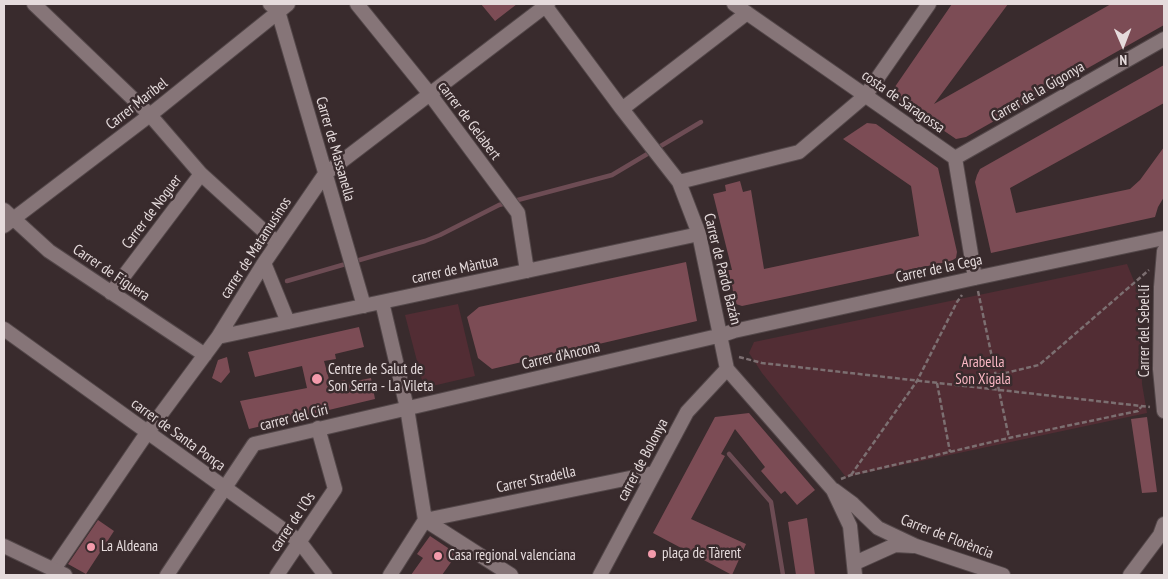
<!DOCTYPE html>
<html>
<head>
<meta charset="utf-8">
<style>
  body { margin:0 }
  #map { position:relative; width:1168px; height:579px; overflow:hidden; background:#392b2d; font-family:"PT Sans Narrow",sans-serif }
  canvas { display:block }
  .frame { position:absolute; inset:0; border:5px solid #e5dbdc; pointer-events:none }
  .north { position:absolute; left:1098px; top:20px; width:50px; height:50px; -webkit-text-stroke:4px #392b2d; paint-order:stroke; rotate:179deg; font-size:14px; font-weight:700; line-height:20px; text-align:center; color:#e5dbdc }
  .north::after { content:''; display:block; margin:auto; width:18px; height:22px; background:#e5dbdc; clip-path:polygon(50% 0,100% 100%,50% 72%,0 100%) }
</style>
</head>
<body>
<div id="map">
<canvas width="1168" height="579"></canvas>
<div class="frame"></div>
<div class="north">N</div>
</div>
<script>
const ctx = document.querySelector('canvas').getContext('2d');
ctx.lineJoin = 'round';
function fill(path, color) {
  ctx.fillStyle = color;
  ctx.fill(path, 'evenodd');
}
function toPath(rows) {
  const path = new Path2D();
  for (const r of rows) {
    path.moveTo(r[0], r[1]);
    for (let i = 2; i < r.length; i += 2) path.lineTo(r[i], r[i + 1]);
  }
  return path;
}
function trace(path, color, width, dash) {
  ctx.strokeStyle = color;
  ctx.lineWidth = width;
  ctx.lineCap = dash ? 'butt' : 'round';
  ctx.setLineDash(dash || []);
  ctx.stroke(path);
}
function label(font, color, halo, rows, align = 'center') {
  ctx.font = font + ' "PT Sans Narrow",sans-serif';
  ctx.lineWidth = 5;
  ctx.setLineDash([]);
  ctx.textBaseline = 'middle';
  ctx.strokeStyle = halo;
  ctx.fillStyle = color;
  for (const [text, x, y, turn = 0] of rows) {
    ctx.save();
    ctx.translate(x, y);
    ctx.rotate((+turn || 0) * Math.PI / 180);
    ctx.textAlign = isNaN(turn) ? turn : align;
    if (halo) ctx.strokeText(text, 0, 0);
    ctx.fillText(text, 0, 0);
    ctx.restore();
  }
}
fill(toPath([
  [1127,264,1140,296,1142,384,1147,413,846,477,762,373,749,353,754,342],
  [458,304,475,376,424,388,405,315]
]), '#522d34');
trace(toPath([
  [287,281,425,241,440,235,499,205,612,175,701,122],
  [729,454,771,502,783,575]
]), '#6d4c54', 4.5);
fill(toPath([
  [481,4,517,4,495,21],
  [952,4,1008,4,934,104,1111,4,1164,4,1164,25,966,137,956,139,890,94],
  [1164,65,1164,103,1010,188,1016,213,1130,189,1140,180,1164,147,1164,197,1158,207,1155,217,991,253,975,182,977,175,980,169],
  [867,123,876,124,938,168,957,252,956,258,951,261,794,295,742,306,736,304,728,270,732,270,713,194,726,191,725,185,740,181,743,192,751,190,764,269,919,236,911,186,843,139],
  [686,262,697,321,492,369,478,358,467,317,479,307],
  [359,327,364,347,335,354,336,359,324,361,330,383,345,380,346,383,371,378,375,399,249,429,240,401,307,388,302,366,255,377,248,352],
  [227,357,230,372,221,383,212,378,218,360],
  [749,413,815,490,797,505,785,491,781,494,761,471,765,467,735,429,721,454,725,456,691,519,746,544,732,575,653,533,715,417],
  [1147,417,1157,492,1142,493,1131,419],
  [807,518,815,575,796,575,788,522],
  [98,520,114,531,86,574,68,564],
  [430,536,457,554,442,575,411,575,423,558,417,554]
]), '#7c4c55');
const minor = toPath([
  [34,4,150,115,201,174,277,243],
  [270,4,278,11,364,306],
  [357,4,429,93,518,213,527,271],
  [544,4,622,109,679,182,699,234,727,369,833,490,850,526,855,575],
  [734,4,955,158,975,278],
  [622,109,747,13],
  [955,158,1164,39],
  [679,182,799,152,865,96,929,4],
  [4,210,49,251,205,355],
  [4,226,150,115,288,4],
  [1164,251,1161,287,1160,369,1164,411],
  [264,263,288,322],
  [111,293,201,174],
  [382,302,407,408,425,520,390,575],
  [4,329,299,541,325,575],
  [218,337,699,234],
  [834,490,853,504,878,528,916,546,1003,575],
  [425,520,654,473],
  [425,520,511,575],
  [855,563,895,545,913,546],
  [54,569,147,433,218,337,264,263,325,174,548,4],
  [167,575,254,444,722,335,734,331,975,278,1164,238],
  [277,575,335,489,318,428],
  [600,575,687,412,727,369],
  [1130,575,1160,535,1164,524]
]);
const tertiary = toPath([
  [4,546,65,575]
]);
trace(minor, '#534749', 16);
trace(tertiary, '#534749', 16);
trace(toPath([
  [978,291,1009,438],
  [739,357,762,363,1150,407],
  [997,375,1039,365,1149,270],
  [937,383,950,452],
  [851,475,917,381,957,302,962,295],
  [841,479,851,475,1009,438,1138,411,1141,407]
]), '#7c6f71', 2.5, [5, 2.5]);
trace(minor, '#867578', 14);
trace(tertiary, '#867578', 14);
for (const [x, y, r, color] of [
  [317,379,6,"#f39aab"],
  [91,547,5,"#f39aab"],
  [652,554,5,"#f39aab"],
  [438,556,5,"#f39aab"]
]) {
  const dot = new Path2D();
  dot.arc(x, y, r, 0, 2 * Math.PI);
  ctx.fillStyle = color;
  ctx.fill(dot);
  trace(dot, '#392b2d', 2);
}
label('15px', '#e5dbdc', '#392b2d', [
  ["Carrer de la Gigonya",1038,92,-30],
  ["costa de Saragossa",903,102,35],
  ["Carrer Maribel",137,104,-38],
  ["carrer de Gelabert",469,121,53],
  ["Carrer de Massanella",335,149,74],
  ["Carrer de Noguer",152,212,-53],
  ["carrer de Matamusinos",256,248,-57],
  ["Carrer de Pardo Bazán",722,269,76],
  ["Carrer de la Cega",939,269,-12],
  ["carrer de Màntua",455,270,-12],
  ["Carrer de Figuera",111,273,34],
  ["Carrer del Sebel·lí",1145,331,-90],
  ["Carrer d'Ancona",561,356,-13],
  ["carrer del Ciri",294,418,-14],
  ["carrer de Santa Ponça",178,435,36],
  ["carrer de Bolonya",643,460,-62],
  ["Carrer Stradella",536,480,-12],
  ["carrer de l'Os",293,522,-56],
  ["Carrer de Florència",947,537,21]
]);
label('15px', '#f9b7c3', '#392b2d', [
  ["Arabella",983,363],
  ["Son Xigala",983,380]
]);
label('15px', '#e5dbdc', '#392b2d', [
  ["Centre de Salut de",328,370],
  ["Son Serra - La Vileta",328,387],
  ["La Aldeana",101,547],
  ["plaça de Tàrent",662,554],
  ["Casa regional valenciana",448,556]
], 'left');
</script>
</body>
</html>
